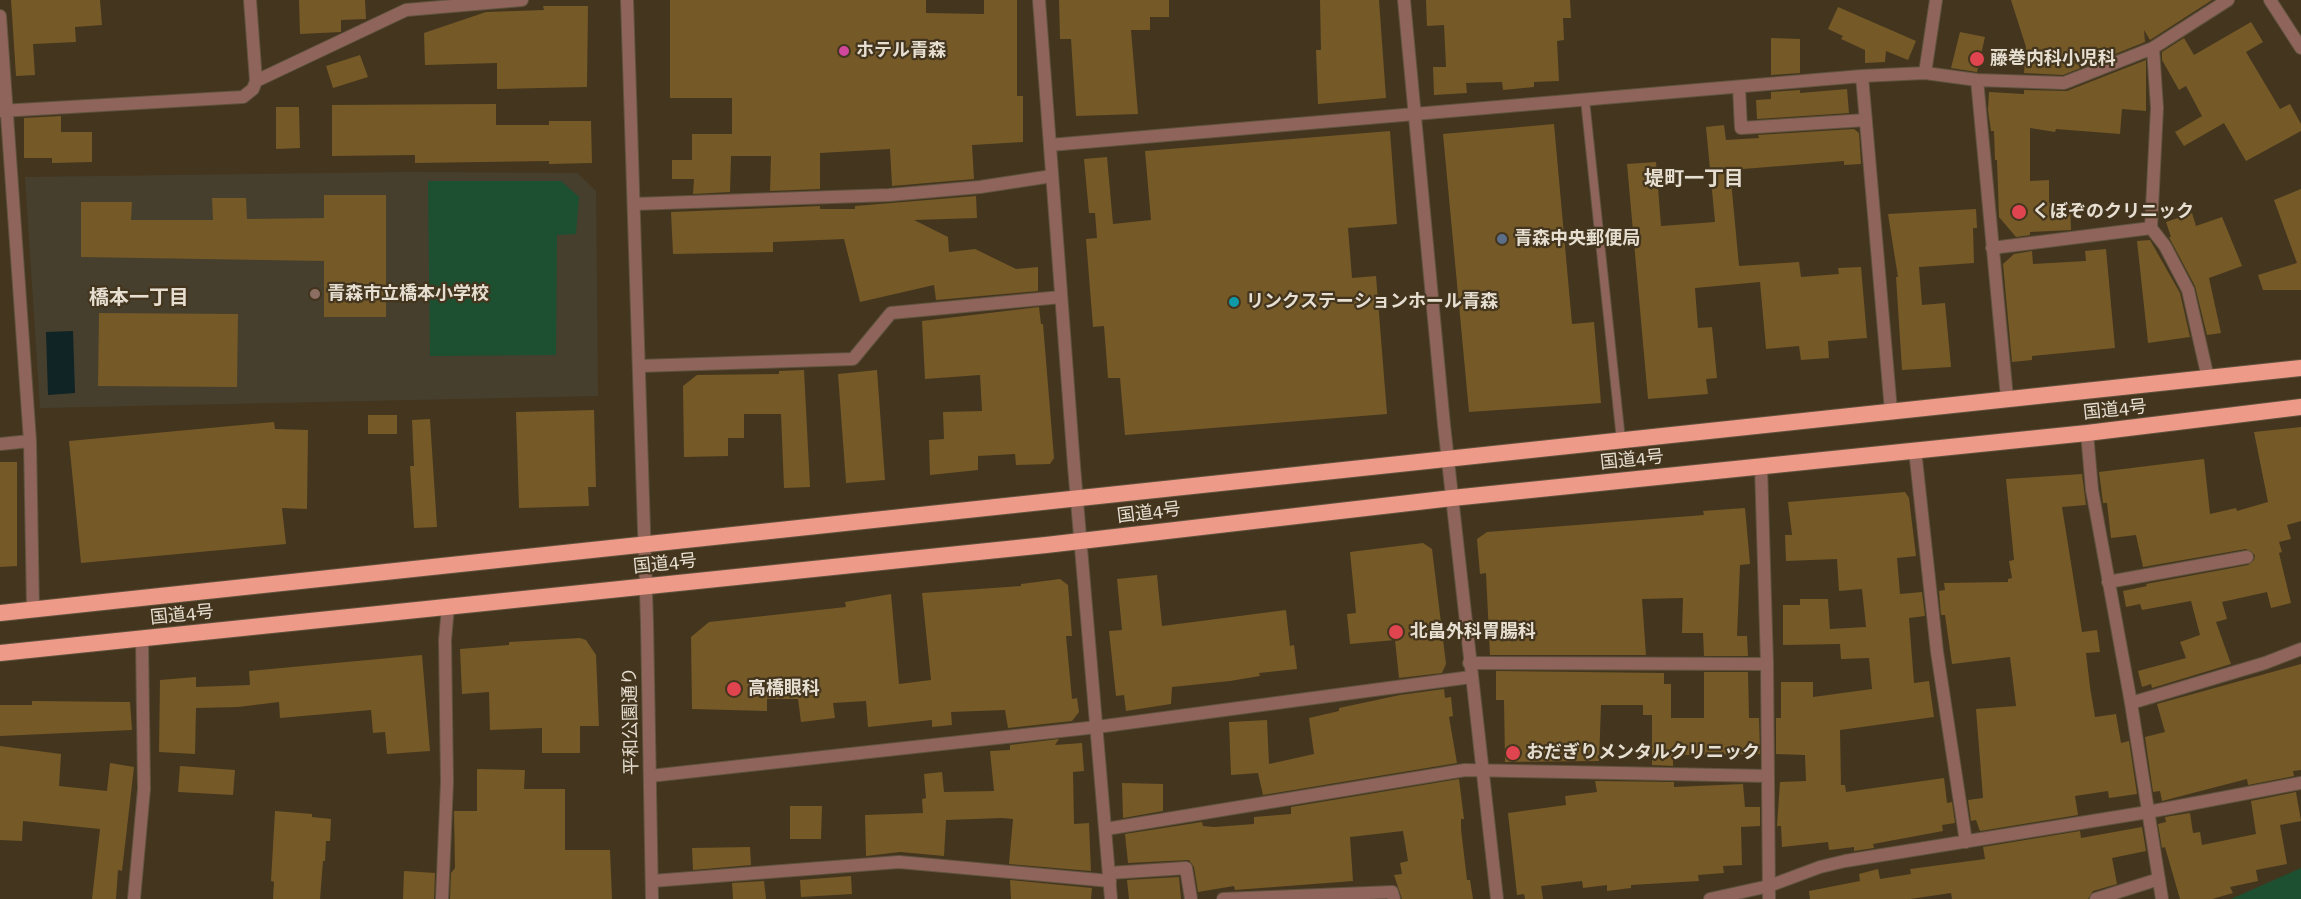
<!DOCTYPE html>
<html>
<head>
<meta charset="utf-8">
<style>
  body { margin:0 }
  canvas { display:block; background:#43351e }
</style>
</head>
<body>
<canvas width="2301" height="899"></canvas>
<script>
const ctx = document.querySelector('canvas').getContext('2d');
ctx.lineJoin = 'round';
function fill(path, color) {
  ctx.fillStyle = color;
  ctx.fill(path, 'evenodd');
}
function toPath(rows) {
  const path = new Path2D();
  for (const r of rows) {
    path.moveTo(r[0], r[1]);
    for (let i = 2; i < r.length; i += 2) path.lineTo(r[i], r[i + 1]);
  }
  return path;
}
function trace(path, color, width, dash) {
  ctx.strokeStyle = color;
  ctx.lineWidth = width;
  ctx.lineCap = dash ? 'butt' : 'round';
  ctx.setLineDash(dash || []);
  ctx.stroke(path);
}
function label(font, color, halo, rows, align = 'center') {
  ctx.font = font + ' "Roboto Serif","Noto Sans JP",serif';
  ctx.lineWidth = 4.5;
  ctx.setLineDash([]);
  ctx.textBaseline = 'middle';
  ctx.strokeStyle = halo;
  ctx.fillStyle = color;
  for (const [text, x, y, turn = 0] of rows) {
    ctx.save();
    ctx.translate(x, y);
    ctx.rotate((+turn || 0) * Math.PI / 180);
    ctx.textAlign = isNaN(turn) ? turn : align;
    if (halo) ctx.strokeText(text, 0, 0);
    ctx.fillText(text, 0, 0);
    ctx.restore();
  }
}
fill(toPath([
  [408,172,577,173,596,191,598,396,40,408,25,177]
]), '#463f2d');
fill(toPath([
  [428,181,561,181,579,197,576,234,557,235,556,355,430,356],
  [2301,868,2301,899,2231,899]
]), '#1c5031');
fill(toPath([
  [73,331,75,393,48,395,46,332]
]), '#102325');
fill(toPath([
  [11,0,100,0,102,25,75,27,76,42,33,44,35,75,16,76],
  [299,0,365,0,366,19,341,20,341,32,300,34],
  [670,0,926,0,926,13,984,14,984,0,1017,0,1017,96,1023,96,1023,142,972,145,974,179,892,186,890,149,820,153,820,189,770,191,771,156,731,156,730,192,693,194,694,179,672,179,672,160,692,160,692,134,732,134,732,98,670,98],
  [1059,0,1169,0,1169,17,1150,17,1150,30,1131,30,1138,114,1076,116,1071,39,1060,39],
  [1320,0,1379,0,1386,98,1318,104,1316,50,1321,50],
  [1426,0,1570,0,1571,18,1563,18,1564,40,1557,41,1559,81,1534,82,1534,87,1503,90,1502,82,1466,83,1467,93,1434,95,1433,67,1446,67,1444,25,1427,26],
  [2011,0,2212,0,2150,40,2144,30,2145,42,2063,75,2024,73,2026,47],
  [543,6,588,6,587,87,497,89,497,63,425,65,424,33,486,12,544,10],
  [1838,7,1916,41,1908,60,1886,51,1885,62,1865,63,1865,50,1841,39,1843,36,1828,29],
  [2251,22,2263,42,2246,52,2280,109,2290,104,2301,124,2301,131,2246,161,2224,123,2184,146,2175,132,2202,116,2186,86,2179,90,2162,60,2162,52,2184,38,2194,55],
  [1960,32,1985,37,1977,72,1951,68],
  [1771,38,1800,39,1800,73,1771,75],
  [360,55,368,77,333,88,326,66],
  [2146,60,2146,111,2122,109,2120,134,2056,129,2055,132,2030,128,2030,181,2049,180,2049,203,2070,202,2071,230,2030,232,2030,235,2016,237,1999,217,1997,160,1995,160,1994,131,1991,131,1988,110,1989,92,2024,94,2024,90,2067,91],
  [1847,89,1849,113,1757,119,1756,100,1771,99,1771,92,1800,90,1800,93],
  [496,104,496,125,549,125,549,121,591,121,592,163,549,164,549,161,415,163,415,155,332,156,332,105],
  [276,107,299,107,300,148,276,149],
  [61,116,61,132,92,132,92,162,52,163,52,158,24,158,24,118],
  [1554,124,1572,324,1594,322,1601,403,1469,412,1443,134],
  [1724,125,1726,140,1759,138,1758,135,1854,129,1859,133,1861,164,1844,165,1844,161,1730,170,1739,266,1799,262,1801,277,1839,274,1838,268,1861,267,1867,338,1828,341,1829,358,1801,360,1799,346,1766,349,1760,282,1695,288,1698,328,1712,327,1717,378,1706,379,1708,394,1648,399,1627,164,1656,162,1661,226,1715,222,1706,127],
  [1390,131,1397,224,1348,228,1352,278,1376,276,1387,414,1125,435,1120,378,1108,378,1104,326,1093,327,1086,239,1097,238,1095,213,1089,213,1084,159,1107,157,1113,224,1151,220,1145,151],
  [2301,189,2301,290,2263,290,2258,275,2297,263,2274,200],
  [324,195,386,195,386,317,324,317,324,261,81,257,81,202,132,202,131,220,213,220,212,198,246,198,247,219,324,218],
  [976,196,977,218,914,220,948,237,949,252,975,249,1016,269,1038,267,1038,291,936,300,934,285,860,302,844,239,773,242,773,252,673,254,671,212,820,206,820,209,855,209,855,206],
  [1976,209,1977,228,1973,228,1974,263,1919,267,1922,305,1945,303,1951,367,1902,370,1896,277,1898,277,1888,214],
  [2192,213,2196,226,2222,217,2242,266,2209,278,2221,333,2207,335,2195,286,2169,237,2171,237,2166,222],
  [2150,240,2180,293,2190,337,2148,343,2137,241],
  [2106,249,2115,348,2032,356,2032,360,2012,362,2003,264,2014,254,2032,251,2033,264,2086,261,2085,251],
  [1039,307,1041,324,1043,324,1054,458,1050,464,1016,465,1015,454,978,456,978,470,930,475,929,440,944,439,943,412,982,411,980,375,925,379,922,321],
  [99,313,238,314,237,387,98,386],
  [804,370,810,487,784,488,781,414,744,414,744,438,728,438,728,456,684,457,683,386,697,375,779,374,779,371],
  [877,370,885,480,846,483,838,374],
  [594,410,596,487,588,487,589,506,519,508,516,412],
  [368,415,397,415,397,434,368,434],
  [430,419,437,527,414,528,410,466,414,466,412,420],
  [274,422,275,429,308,430,307,509,282,508,286,544,81,563,69,441],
  [2301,427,2301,521,2287,525,2291,539,2279,542,2282,552,2279,553,2291,603,2271,608,2267,592,2222,602,2227,619,2216,622,2231,664,2152,688,2151,684,2142,687,2138,671,2186,658,2180,642,2200,635,2191,601,2142,610,2140,604,2126,607,2123,591,2147,586,2146,584,2248,565,2254,560,2255,555,2246,549,2143,567,2136,535,2111,538,2107,503,2103,503,2099,472,2204,459,2210,514,2236,508,2237,511,2268,502,2254,432],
  [0,462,17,462,17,566,0,567],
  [2082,474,2086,505,2062,507,2082,632,2097,630,2100,652,2086,653,2090,687,2095,717,2116,714,2121,743,2129,741,2137,794,2109,798,2108,791,2075,796,2078,815,1980,831,1976,820,1971,821,1968,800,1983,798,1976,709,2016,706,2010,657,1952,664,1945,615,1941,615,1939,591,1945,590,1944,583,2008,582,2008,579,2012,578,2009,561,2014,560,2006,479],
  [1905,492,1909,498,1916,556,1897,558,1900,594,1922,592,1925,616,1909,618,1914,683,1929,681,1934,717,1840,730,1841,785,1845,785,1846,792,1944,778,1947,803,1952,802,1955,823,1942,825,1943,831,1873,844,1874,848,1854,851,1854,847,1829,850,1828,842,1782,847,1781,826,1777,826,1780,782,1806,781,1805,755,1776,754,1776,718,1781,718,1781,682,1813,682,1813,697,1872,689,1869,658,1841,659,1840,644,1783,645,1783,605,1800,605,1800,599,1828,599,1830,629,1866,627,1862,589,1839,591,1837,559,1786,561,1785,535,1792,535,1788,502],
  [1745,508,1750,564,1740,565,1737,636,1747,636,1748,656,1704,656,1703,633,1682,633,1683,598,1642,599,1646,655,1490,655,1486,573,1480,574,1477,539,1487,532,1704,515,1703,511],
  [1423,543,1432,549,1446,664,1442,673,1399,678,1395,640,1350,644,1347,614,1356,613,1350,552],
  [1157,575,1162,626,1286,610,1290,646,1294,645,1297,669,1259,673,1260,676,1230,681,1172,687,1171,704,1126,711,1124,695,1116,696,1109,631,1122,630,1117,579],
  [1060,579,1068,585,1072,636,1066,636,1072,699,1077,698,1079,712,1072,721,1008,728,1005,710,951,712,952,725,932,727,932,720,868,727,866,701,833,703,835,718,801,722,798,699,767,699,767,711,692,709,691,637,709,622,846,607,845,602,891,594,899,684,931,680,922,593,1021,586,1021,584],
  [580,638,586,640,596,655,599,726,580,726,580,753,542,753,542,728,490,730,489,692,462,694,460,649,509,645,509,642],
  [422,655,430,751,387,754,385,732,373,733,371,710,280,718,279,702,238,707,196,708,195,754,159,752,160,680,196,677,196,687,250,685,249,671],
  [2301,664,2301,770,2293,771,2294,776,2248,785,2247,779,2162,801,2160,791,2153,792,2145,737,2165,732,2157,704],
  [1496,671,1664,673,1664,684,1671,684,1671,718,1704,718,1704,672,1748,672,1749,718,1759,718,1760,754,1673,755,1673,766,1652,765,1652,715,1643,715,1643,705,1601,705,1599,761,1505,762,1504,700,1496,700],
  [1444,689,1445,698,1451,697,1453,716,1449,717,1457,763,1263,795,1258,773,1231,775,1229,722,1267,720,1269,764,1314,754,1309,718,1339,711,1339,708,1400,695],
  [32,701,130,702,132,730,0,736,0,705,32,705],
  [1059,739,1055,745,1082,743,1084,771,1073,772,1074,824,1089,823,1091,871,1009,864,1013,819,1002,818,946,820,944,856,900,852,866,856,865,815,923,813,922,799,926,798,924,774,942,772,944,792,994,791,990,751,1010,750,1010,745],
  [0,746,61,754,59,786,107,791,110,763,134,767,122,871,118,870,116,899,92,899,100,829,23,821,22,841,0,840],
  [180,766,235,770,233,795,178,792],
  [477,769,525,770,524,789,565,789,565,850,610,850,612,899,450,899,451,873,455,868,454,811,477,811],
  [1459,779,1464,819,1461,819,1461,829,1467,880,1470,880,1473,899,1402,899,1394,875,1402,874,1400,863,1408,861,1403,831,1350,837,1353,881,1235,890,1234,886,1198,892,1194,867,1189,860,1128,863,1125,834,1202,822,1203,826,1214,827,1254,824,1254,817,1291,814,1291,807],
  [1595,781,1674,782,1674,787,1743,784,1745,807,1760,807,1760,826,1741,827,1742,865,1723,866,1724,873,1698,875,1699,881,1631,885,1631,888,1607,891,1607,885,1583,888,1582,881,1541,886,1543,899,1525,899,1524,894,1517,895,1508,813,1566,805,1565,796,1597,792],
  [1122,783,1163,784,1163,811,1123,818],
  [2296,792,2301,821,2280,825,2287,864,2256,870,2258,881,2230,887,2233,893,2212,899,2180,899,2165,847,2162,848,2158,824,2166,822,2165,817,2190,813,2193,833,2200,832,2202,845,2256,834,2251,801],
  [790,806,822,806,821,839,790,839],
  [275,811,312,814,312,817,331,819,330,841,326,841,325,861,323,861,320,899,273,899,274,882,271,881],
  [2142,827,2146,851,2112,858,2117,884,2093,891,2088,899,1952,899,1951,893,1910,899,1810,899,1809,891,1860,881,1859,874,1878,869,1880,879,1911,874,1910,869,1985,859,1983,847,2080,831,2081,838],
  [750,847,751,865,693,870,692,848],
  [404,871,435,873,434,899,403,899],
  [851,876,852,894,801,897,800,880],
  [1179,877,1181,899,1129,899,1127,880],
  [1010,880,1092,888,1091,899,1011,899],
  [764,881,766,899,733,899,732,883]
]), '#755927');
const service = toPath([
  [1585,100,1621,440]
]);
const minor = toPath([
  [0,16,30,441,33,609],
  [2153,48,2157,108,2151,228,2165,246,2188,290,2208,378],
  [1925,73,1936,0],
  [1862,76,1891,411],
  [1977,80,2007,398],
  [256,81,406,10,522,0],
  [1739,87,1741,128,1866,120],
  [0,111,243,97,253,89,256,81,250,0],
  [1050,145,1862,76,1925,73,1977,80,2064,83,2153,48,2228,0],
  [634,204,889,195,980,187,1052,176],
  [1992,248,2151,228],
  [639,366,853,359,891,313,1061,297],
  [2087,433,2092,490,2131,703,2162,899],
  [0,444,30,441],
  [1915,450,1937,652,1966,842],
  [1761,466,1767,664,1769,899],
  [2108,582,2247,557],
  [1469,663,1767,664],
  [2131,703,2265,663,2301,649],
  [650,776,1097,727,1471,677],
  [1106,829,1465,770,1768,776],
  [1109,873,1186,868,1191,899],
  [652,881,899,862,1110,881],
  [134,899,144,789,142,638],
  [442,899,447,782,445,640,448,607],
  [1223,899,1392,892,1394,899],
  [1710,899,1769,886,1820,867,1845,861,2148,812,2301,783],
  [2096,899,2159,879]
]);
const tertiary = toPath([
  [627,0,647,623,652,899],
  [1039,0,1074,466,1111,899],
  [1404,0,1444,425,1497,899],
  [2270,0,2301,48]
]);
const trunk = toPath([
  [0,613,2301,368],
  [0,653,1046,545,1452,498,2087,433,2301,407]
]);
trace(service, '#60533e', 10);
trace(minor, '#60533e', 14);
trace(tertiary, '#60533e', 14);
trace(trunk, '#60533e', 18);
trace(service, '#8f655b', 8);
trace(minor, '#8f655b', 12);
trace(tertiary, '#8f655b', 12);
trace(trunk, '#ee9a88', 16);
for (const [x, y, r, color] of [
  [844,51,6,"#d1479c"],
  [1977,59,8,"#e0444e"],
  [2019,212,8,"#e0444e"],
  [1502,239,6,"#5c6f8a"],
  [315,294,6,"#8d6e63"],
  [1234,302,6,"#0f9aa8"],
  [1396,632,8,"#e0444e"],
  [734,689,8,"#e0444e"],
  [1513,753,8,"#e0444e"]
]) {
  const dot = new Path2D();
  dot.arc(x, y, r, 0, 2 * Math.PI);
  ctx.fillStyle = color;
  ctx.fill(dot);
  trace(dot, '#43351e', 2);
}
label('bold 18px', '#e6ded0', '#43351e', [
  ["ホテル青森",856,51],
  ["藤巻内科小児科",1990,59],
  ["くぼぞのクリニック",2032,212],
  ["青森中央郵便局",1514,239],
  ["青森市立橋本小学校",327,294],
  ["リンクステーションホール青森",1246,302],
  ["北畠外科胃腸科",1410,632],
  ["高橋眼科",748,689],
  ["おだぎりメンタルクリニック",1526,753]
], 'left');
label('18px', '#e6ded0', '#43351e', [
  ["国道4号",2115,410,-6],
  ["国道4号",1632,460,-6],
  ["国道4号",1149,513,-7],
  ["国道4号",665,564,-6],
  ["国道4号",182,615,-6],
  ["平和公園通り",631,721,-91]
]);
label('bold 20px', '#e6ded0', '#43351e', [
  ["堤町一丁目",1694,179],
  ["橋本一丁目",139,298]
]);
</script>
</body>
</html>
